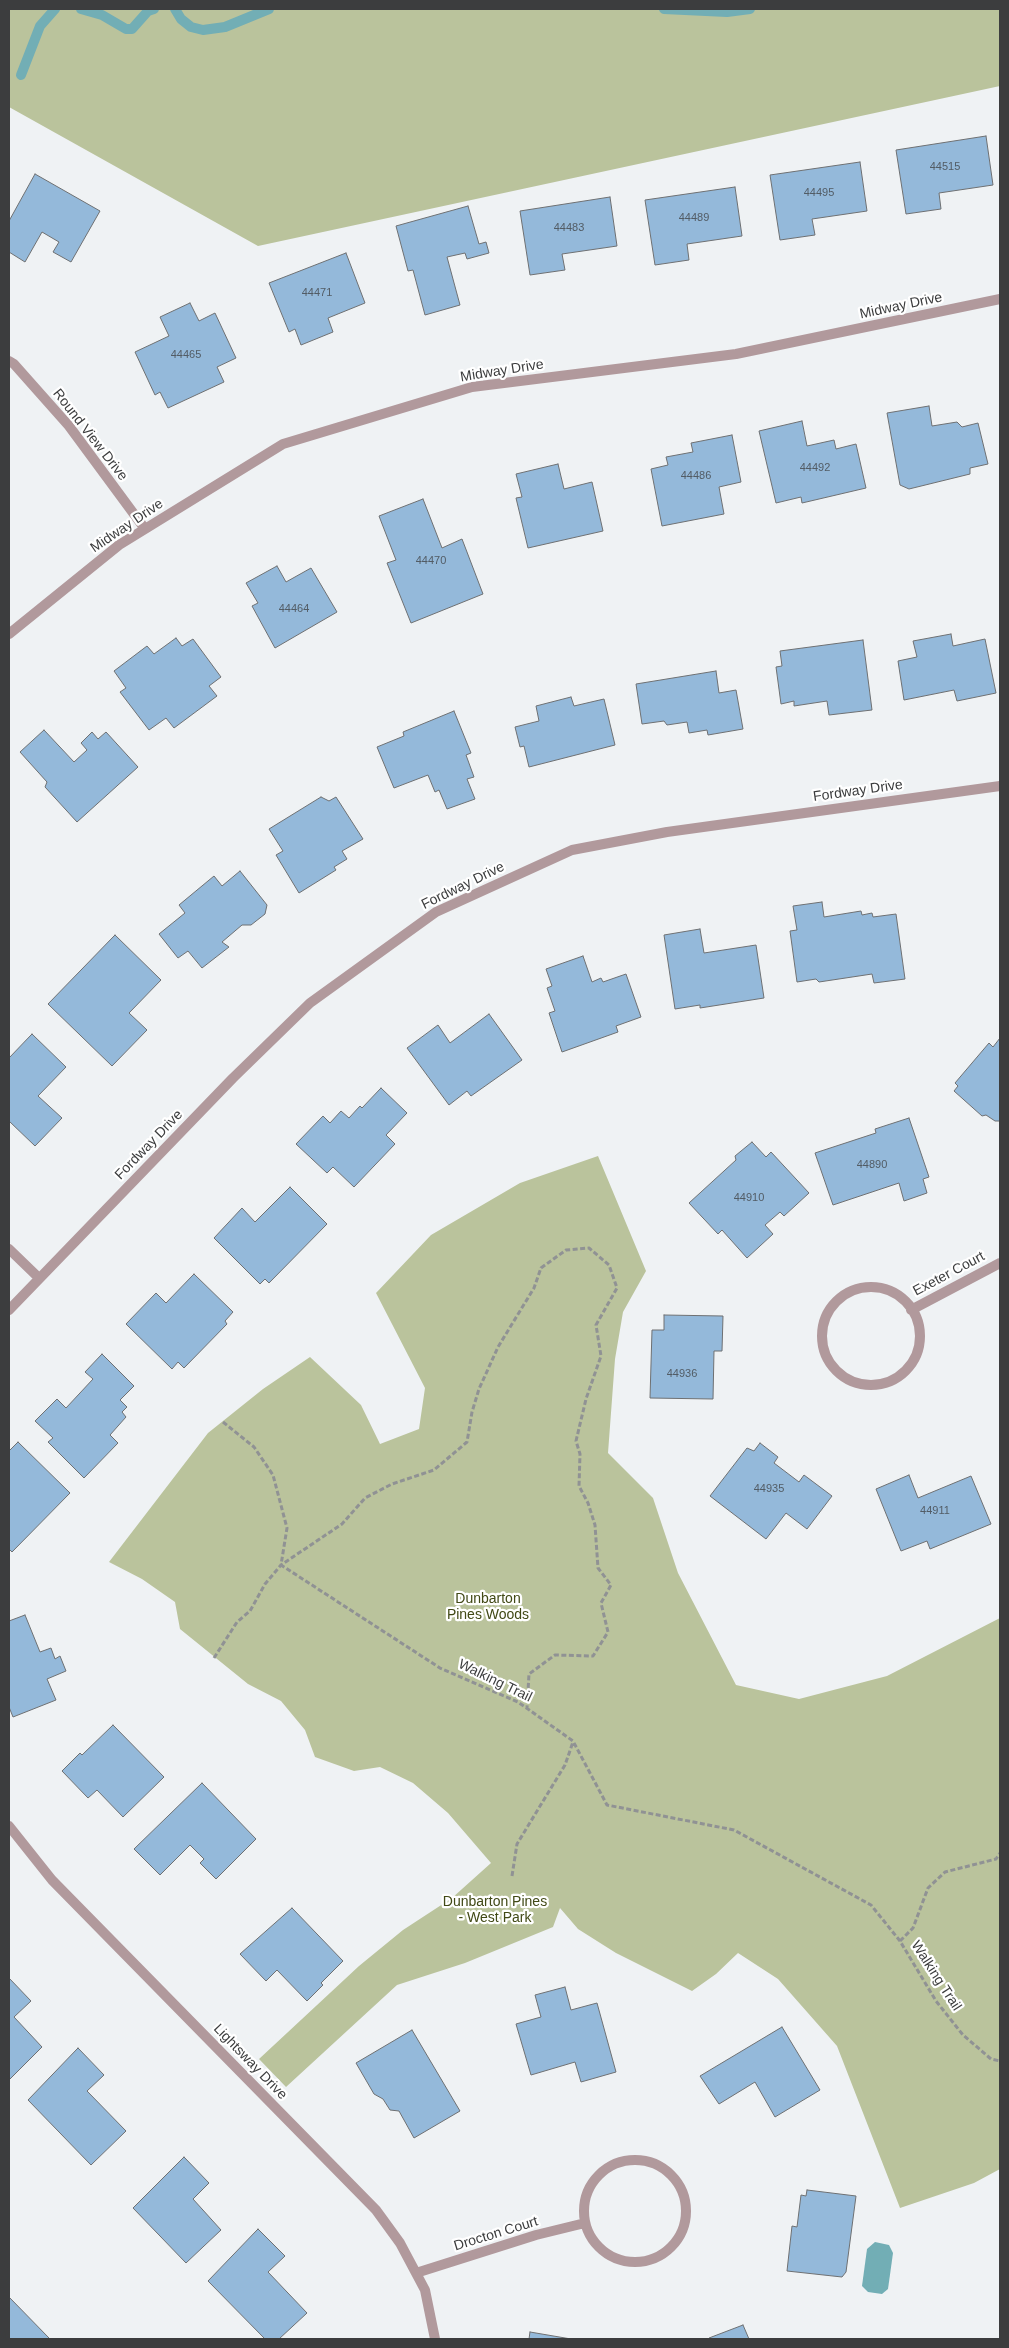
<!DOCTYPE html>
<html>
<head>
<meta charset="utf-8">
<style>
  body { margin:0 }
  #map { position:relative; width:1009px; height:2348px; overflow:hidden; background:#eff2f4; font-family:Helvetica,sans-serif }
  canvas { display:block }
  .frame { position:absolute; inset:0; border:10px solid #3c3d3e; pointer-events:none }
</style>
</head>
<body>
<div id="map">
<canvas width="1009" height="2348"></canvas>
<div class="frame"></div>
</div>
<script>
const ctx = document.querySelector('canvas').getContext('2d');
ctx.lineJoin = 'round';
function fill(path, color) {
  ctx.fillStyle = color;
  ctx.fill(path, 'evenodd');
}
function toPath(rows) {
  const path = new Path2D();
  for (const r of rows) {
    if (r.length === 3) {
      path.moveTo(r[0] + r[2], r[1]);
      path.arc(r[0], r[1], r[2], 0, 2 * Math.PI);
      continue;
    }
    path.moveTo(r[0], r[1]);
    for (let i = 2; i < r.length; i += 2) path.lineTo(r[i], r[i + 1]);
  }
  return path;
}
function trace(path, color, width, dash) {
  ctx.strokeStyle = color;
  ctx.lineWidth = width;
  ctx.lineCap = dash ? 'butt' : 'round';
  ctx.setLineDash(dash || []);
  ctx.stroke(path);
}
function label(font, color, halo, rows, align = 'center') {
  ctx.font = font + ' Helvetica,sans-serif';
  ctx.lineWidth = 4.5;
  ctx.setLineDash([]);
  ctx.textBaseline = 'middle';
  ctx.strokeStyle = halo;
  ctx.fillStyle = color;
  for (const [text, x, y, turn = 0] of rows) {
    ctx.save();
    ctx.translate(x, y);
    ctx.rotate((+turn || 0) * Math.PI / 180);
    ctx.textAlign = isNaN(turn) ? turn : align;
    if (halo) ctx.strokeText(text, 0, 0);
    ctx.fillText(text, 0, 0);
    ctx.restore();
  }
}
fill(toPath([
  [9,9,1000,9,1000,86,258,246,9,107],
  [598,1156,646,1271,623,1312,615,1359,608,1453,653,1498,678,1573,736,1685,799,1699,887,1676,1000,1618,1000,2169,974,2183,900,2208,837,2046,778,1979,738,1953,716,1974,692,1991,616,1953,578,1929,560,1908,553,1927,465,1963,397,1985,286,2087,259,2059,359,1966,403,1930,452,1898,491,1863,448,1813,413,1783,380,1767,354,1771,315,1757,305,1730,281,1701,248,1684,180,1629,175,1602,142,1579,109,1562,208,1433,263,1389,310,1357,361,1405,380,1444,419,1429,425,1388,376,1293,431,1235,520,1183]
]), '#bac39c');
fill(toPath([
  [875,2242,889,2245,893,2253,888,2289,882,2294,868,2292,862,2286,867,2249]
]), '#72aeb5');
trace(toPath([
  [81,9,102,15,126,29,132,29,148,11,154,9],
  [175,9,181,19,191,27,203,30,225,27,269,9],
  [664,9,727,12,750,9],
  [21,75,40,26,55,9]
]), '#72aeb5', 10);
const building = toPath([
  [986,136,993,185,939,193,941,209,906,214,896,150,986,136],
  [860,162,867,211,812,219,815,235,780,240,770,175,860,162],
  [35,174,100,211,71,262,53,252,59,242,42,232,25,262,9,252,9,221,35,174],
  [735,187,742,236,687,244,689,260,655,265,645,200,735,187],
  [610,197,617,246,562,254,565,270,530,275,520,211,610,197],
  [468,206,479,244,486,242,489,253,467,259,465,253,447,257,460,305,425,315,413,270,408,271,396,226,468,206],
  [346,253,365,303,328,318,333,332,301,345,295,329,289,332,269,283,346,253],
  [190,303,199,321,215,313,236,358,217,367,224,382,168,408,160,392,155,395,135,352,169,336,160,317,190,303],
  [929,406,932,426,957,422,962,427,978,423,988,464,970,468,970,474,909,489,900,485,887,413,929,406],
  [802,421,807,446,834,440,836,449,856,444,866,488,802,503,801,497,776,503,759,431,802,421],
  [732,435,741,482,719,487,724,514,662,526,651,469,668,465,666,457,693,452,691,443,732,435],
  [558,464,564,489,592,482,603,531,528,548,516,498,522,497,516,474,558,464],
  [423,499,442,548,462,539,483,594,411,623,387,563,396,560,379,516,423,499],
  [277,566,286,582,311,568,337,612,275,648,252,606,258,603,246,583,277,566],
  [951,634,953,646,985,639,996,693,957,701,954,690,904,700,898,661,917,657,913,641,951,634],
  [176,638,182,646,193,639,221,677,209,686,217,696,174,728,166,718,149,730,120,692,126,688,114,671,147,646,154,654,176,638],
  [863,640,872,710,829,715,827,701,794,706,794,701,781,704,776,667,782,666,780,651,863,640],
  [716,671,719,693,736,690,743,729,708,735,707,730,689,733,687,722,667,725,664,721,642,724,636,684,716,671],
  [571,697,574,706,604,699,615,745,529,767,524,746,520,747,515,727,539,721,536,706,571,697],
  [454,711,471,753,466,755,474,777,467,779,475,799,447,809,439,790,435,792,428,775,394,788,377,747,404,736,403,732,454,711],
  [44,730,74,762,87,750,81,743,92,732,98,739,106,732,138,767,77,822,45,787,47,782,20,752,44,730],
  [321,797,329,801,336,797,363,839,342,851,347,859,334,867,336,870,299,893,276,855,283,851,269,829,321,797],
  [240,871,267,905,265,914,251,925,242,925,222,942,229,947,202,968,188,951,178,958,159,934,185,913,179,905,214,876,222,886,240,871],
  [822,902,824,917,861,911,862,915,872,913,873,917,896,914,905,979,874,983,872,974,819,982,816,979,797,982,790,931,797,930,793,906,822,902],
  [700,929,704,953,756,945,764,998,700,1008,700,1005,675,1009,664,935,700,929],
  [115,935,161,980,129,1013,147,1030,112,1066,48,1004,115,935],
  [583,956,592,982,601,978,603,982,626,974,641,1017,616,1026,618,1032,562,1052,549,1013,555,1011,547,988,552,986,546,969,583,956],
  [489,1014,522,1060,471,1096,467,1091,449,1105,407,1048,438,1025,450,1043,489,1014],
  [32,1034,66,1067,38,1096,62,1118,35,1146,9,1121,9,1058,32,1034],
  [1000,1038,1000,1121,995,1121,986,1115,982,1116,954,1091,958,1086,955,1083,989,1043,993,1047,1000,1038],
  [381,1088,407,1113,386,1135,395,1144,354,1187,333,1167,327,1173,296,1144,323,1116,330,1123,341,1111,349,1118,360,1106,362,1108,381,1088],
  [909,1118,929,1177,923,1179,927,1193,904,1201,899,1183,833,1205,815,1153,876,1133,875,1129,909,1118],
  [752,1142,766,1157,771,1152,809,1193,784,1216,780,1212,765,1225,773,1234,747,1258,722,1230,718,1234,689,1203,736,1160,735,1156,752,1142],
  [290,1187,327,1224,269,1283,265,1279,260,1284,214,1238,242,1208,255,1222,290,1187],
  [194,1274,233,1312,225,1321,227,1324,184,1368,178,1362,172,1369,126,1324,156,1293,166,1303,194,1274],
  [664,1315,723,1316,722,1351,714,1351,713,1399,650,1398,652,1330,664,1330,664,1315],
  [102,1354,134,1386,120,1400,127,1407,122,1412,126,1417,110,1435,118,1443,84,1478,48,1442,53,1438,35,1421,57,1399,66,1408,93,1379,85,1372,102,1354],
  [18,1442,70,1493,12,1552,9,1549,9,1451,18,1442],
  [760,1443,778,1457,774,1463,799,1482,804,1475,832,1496,807,1529,786,1513,766,1539,710,1496,747,1448,754,1451,760,1443],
  [909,1475,918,1498,971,1476,991,1524,930,1549,927,1541,901,1551,876,1489,909,1475],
  [25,1615,40,1652,51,1648,55,1659,60,1656,66,1671,47,1679,56,1700,13,1717,9,1707,9,1621,25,1615],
  [113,1725,164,1777,123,1817,97,1790,88,1798,62,1771,80,1753,82,1755,113,1725],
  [202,1783,256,1839,216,1879,200,1863,204,1859,190,1845,160,1875,134,1849,202,1783],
  [292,1908,343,1961,321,1983,323,1985,307,2001,277,1970,266,1981,240,1954,292,1908],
  [9,1978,31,2001,14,2017,42,2047,9,2080,9,1978],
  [565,1987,571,2010,597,2003,616,2072,581,2082,575,2062,531,2075,516,2024,541,2017,535,1995,565,1987],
  [782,2027,820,2090,775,2117,755,2082,719,2104,700,2076,782,2027],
  [412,2030,460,2111,414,2138,399,2111,390,2110,383,2099,374,2094,356,2063,412,2030],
  [78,2048,104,2075,87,2091,126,2131,91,2165,28,2100,78,2048],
  [184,2157,209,2183,193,2199,221,2230,186,2263,133,2208,184,2157],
  [807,2190,856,2196,846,2272,842,2277,787,2271,792,2226,797,2227,801,2195,806,2196,807,2190],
  [258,2229,285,2256,268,2272,307,2313,279,2339,265,2339,208,2281,258,2229],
  [9,2297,49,2338,48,2339,9,2339,9,2297],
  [743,2325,749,2339,710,2339,709,2338,743,2325],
  [530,2332,571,2339,529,2339,530,2332]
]);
fill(building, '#94b9da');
trace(building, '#6e7072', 1);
trace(toPath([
  [223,1422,254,1447,273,1475,287,1528,281,1565,440,1668,518,1702,573,1741,607,1805,734,1830,871,1905,900,1941,936,2001,963,2035,991,2059,1000,2061],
  [214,1658,237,1622,250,1611,265,1584,281,1565,342,1524,365,1498,392,1484,434,1470,467,1442,472,1412,479,1389,498,1347,534,1288,541,1268,566,1250,589,1248,609,1265,617,1288,596,1325,601,1356,586,1399,576,1441,580,1454,579,1486,588,1503,595,1525,598,1568,611,1585,601,1603,608,1632,593,1656,555,1655,529,1674,527,1708],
  [512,1876,517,1844,565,1765,573,1742],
  [900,1941,913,1928,928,1888,945,1872,996,1859,1000,1853]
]), '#909294', 3, [5, 2.5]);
trace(toPath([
  [9,361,14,364,69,426,145,529],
  [9,634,119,545,283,444,472,387,736,354,1000,299],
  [9,1249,39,1278],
  [871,1336,49],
  [9,1310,233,1078,310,1003,436,912,572,850,667,832,1000,786],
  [911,1310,1000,1263],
  [9,1826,52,1880,376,2210,400,2243,425,2290,435,2339],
  [635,2211,51],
  [416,2273,536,2235,585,2223]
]), '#b1999c', 10);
label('11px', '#525c65', null, [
  ["44515",945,167],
  ["44495",819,193],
  ["44489",694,218],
  ["44483",569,228],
  ["44471",317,293],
  ["44465",186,355],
  ["44492",815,468],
  ["44486",696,476],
  ["44470",431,561],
  ["44464",294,609],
  ["44890",872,1165],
  ["44910",749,1198],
  ["44936",682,1374],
  ["44935",769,1489],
  ["44911",935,1511]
]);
label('14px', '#3c3d3e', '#fff', [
  ["Midway Drive",901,306,-12],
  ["Midway Drive",502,371,-9],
  ["Round View Drive",90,435,52],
  ["Midway Drive",127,526,-34],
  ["Fordway Drive",858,791,-8],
  ["Fordway Drive",463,886,-26],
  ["Fordway Drive",149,1145,-46],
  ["Exeter Court",949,1274,-28],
  ["Walking Trail",495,1681,26],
  ["Walking Trail",936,1976,57],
  ["Lightsway Drive",250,2062,46],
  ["Drocton Court",496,2234,-17]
]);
label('14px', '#414916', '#fff', [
  ["Dunbarton",488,1599],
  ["Pines Woods",488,1615],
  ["Dunbarton Pines",495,1902],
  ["- West Park",495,1918]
]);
</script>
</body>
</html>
